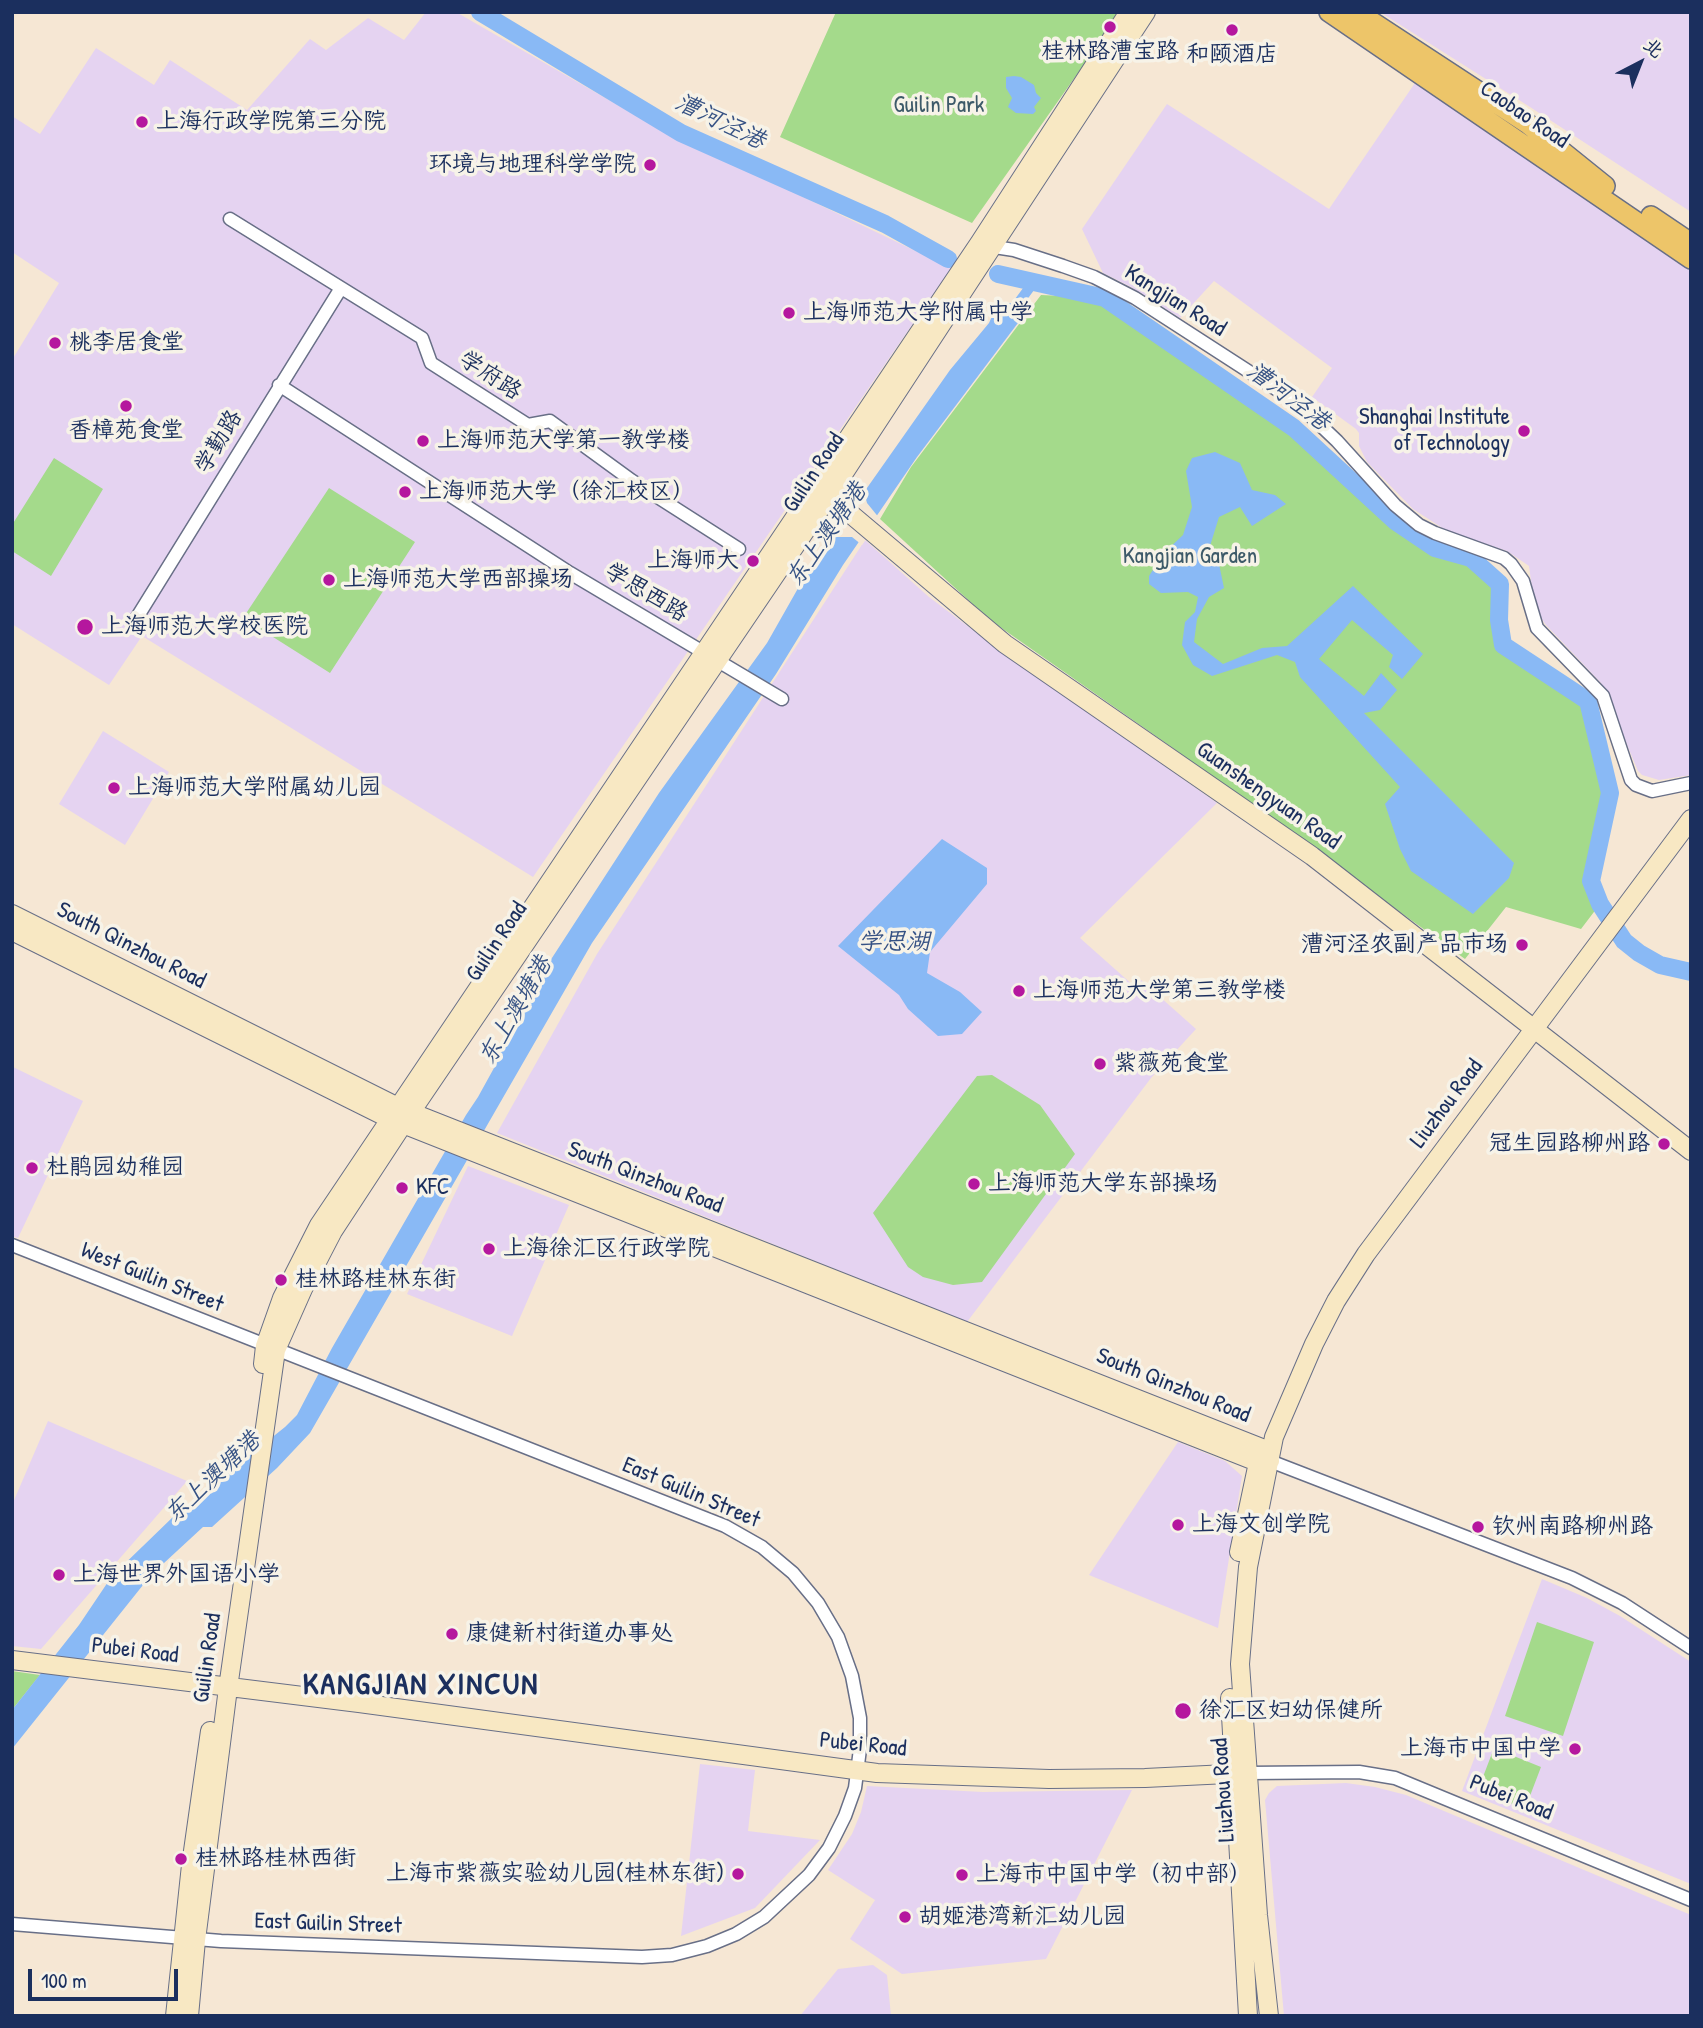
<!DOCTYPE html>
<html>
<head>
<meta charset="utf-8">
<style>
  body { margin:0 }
  #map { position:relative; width:1703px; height:2028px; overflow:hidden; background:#f6e7d4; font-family:"Patrick Hand","LXGW WenKai TC",sans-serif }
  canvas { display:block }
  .frame { position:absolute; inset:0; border:14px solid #1b2f5e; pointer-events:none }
  .north { position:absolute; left:1605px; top:28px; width:70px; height:70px; -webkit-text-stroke:5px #f7f3e8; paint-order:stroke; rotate:42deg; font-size:19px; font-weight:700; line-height:28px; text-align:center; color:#1b2f5e }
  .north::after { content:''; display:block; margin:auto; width:24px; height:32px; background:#1b2f5e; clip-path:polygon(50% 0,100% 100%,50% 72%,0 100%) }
  .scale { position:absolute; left:28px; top:1969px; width:150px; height:32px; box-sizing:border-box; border:4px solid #1b2f5e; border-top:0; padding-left:9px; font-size:21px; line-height:24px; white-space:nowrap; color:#1b2f5e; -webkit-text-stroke:5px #f7f3e8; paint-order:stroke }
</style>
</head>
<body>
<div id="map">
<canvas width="1703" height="2028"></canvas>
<div class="frame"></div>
<div class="north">北</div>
<div class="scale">100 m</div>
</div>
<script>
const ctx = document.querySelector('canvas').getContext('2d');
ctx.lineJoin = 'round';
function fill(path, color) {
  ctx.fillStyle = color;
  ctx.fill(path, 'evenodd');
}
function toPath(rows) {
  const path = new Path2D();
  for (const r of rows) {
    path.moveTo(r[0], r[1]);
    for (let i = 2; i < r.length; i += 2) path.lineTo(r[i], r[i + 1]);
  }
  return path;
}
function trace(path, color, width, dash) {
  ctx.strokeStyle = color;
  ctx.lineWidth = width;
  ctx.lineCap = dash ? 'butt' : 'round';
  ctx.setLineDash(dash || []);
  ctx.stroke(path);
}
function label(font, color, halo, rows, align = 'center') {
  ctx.font = font + ' "Patrick Hand","LXGW WenKai TC",sans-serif';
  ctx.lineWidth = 7;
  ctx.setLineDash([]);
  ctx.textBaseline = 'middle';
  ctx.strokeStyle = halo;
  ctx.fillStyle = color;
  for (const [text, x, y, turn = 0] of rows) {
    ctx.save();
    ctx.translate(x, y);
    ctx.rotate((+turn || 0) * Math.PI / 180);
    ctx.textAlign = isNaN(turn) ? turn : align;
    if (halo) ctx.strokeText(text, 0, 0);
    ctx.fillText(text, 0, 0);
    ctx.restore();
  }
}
fill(toPath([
  [426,12,456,12,647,122,951,268,533,877,142,636,109,685,12,624,12,360,59,283,12,252,12,116,40,134,96,48,154,85,170,60,247,110,310,39,326,50,368,18,404,40],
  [1380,12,1691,12,1691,212,1530,107],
  [1417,80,1691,268,1691,775,1659,780,1642,775,1638,771,1601,683,1546,625,1539,615,1534,603,1529,566,1507,551,1447,531,1413,509,1367,462,1359,446,1359,433,1356,429,1312,397,1332,368,1214,281,1180,318,1131,287,1103,273,1082,229,1167,104,1329,209],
  [865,540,929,597,1002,652,1217,803,1080,938,1134,986,1141,980,1196,1029,1151,1078,967,1322,497,1133,597,954],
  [103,731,169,772,125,845,59,804],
  [13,1067,83,1101,18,1238,12,1236],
  [468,1166,569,1205,512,1336,407,1294],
  [48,1421,187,1481,41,1649,12,1646,12,1505],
  [1178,1442,1225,1461,1242,1476,1218,1628,1089,1575],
  [1542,1579,1587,1598,1620,1616,1691,1662,1691,1884,1462,1791],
  [700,1764,755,1770,748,1831,820,1840,755,1908,681,1936],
  [1346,1783,1375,1787,1406,1795,1691,1915,1691,2016,1284,2016,1265,1800,1269,1793,1277,1786],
  [867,1786,983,1792,1132,1790,1046,1959,902,1974,850,1939,875,1900,828,1870,852,1834,861,1812],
  [873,1965,887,1975,891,2016,800,2016,838,1969]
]), '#e5d3f1');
fill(toPath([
  [836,12,1121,12,972,223,780,137],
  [1041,295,1105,298,1294,428,1395,521,1435,548,1471,558,1500,584,1499,620,1503,645,1588,701,1610,793,1591,881,1600,904,1581,929,1506,907,1465,959,1170,746,990,620,880,519,911,467],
  [54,458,103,489,51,576,12,551,12,525],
  [329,488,415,542,330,673,243,618],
  [992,1075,1040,1105,1075,1154,982,1282,953,1285,923,1277,908,1267,873,1213,977,1076],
  [1537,1622,1594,1642,1563,1736,1505,1716],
  [12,1671,40,1675,12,1710],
  [1494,1748,1541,1767,1525,1809,1478,1790]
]), '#a4da8b');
fill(toPath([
  [1014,76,1021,77,1034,85,1036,93,1041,98,1034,107,1036,111,1033,114,1016,113,1008,107,1012,98,1006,88,1006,77],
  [989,303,1033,303,917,457,843,565,776,674,592,943,310,1433,277,1468,212,1527,203,1527,151,1575,12,1749,12,1710,79,1625,112,1576,174,1516,285,1427,297,1415,332,1348,466,1115,478,1097,494,1068,502,1046,537,981,659,793,767,643,805,576,950,370,989,323,994,312],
  [1215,452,1240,463,1252,490,1275,495,1286,504,1252,526,1240,507,1219,517,1210,546,1219,564,1224,588,1209,597,1197,619,1194,642,1223,664,1262,648,1287,646,1353,586,1423,654,1402,679,1389,667,1393,655,1352,620,1319,659,1364,696,1381,673,1397,690,1380,710,1364,713,1514,863,1509,878,1473,914,1411,871,1400,849,1385,804,1400,787,1300,677,1295,662,1277,655,1212,676,1193,665,1182,645,1185,622,1195,612,1198,597,1188,592,1161,593,1149,584,1149,576,1164,553,1183,535,1192,507,1186,471,1192,458],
  [942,839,987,868,987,884,930,952,927,973,960,992,982,1012,962,1034,938,1036,908,1009,899,995,838,946]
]), '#89b9f5');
fill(toPath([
  [866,483,864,492,867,503,880,519,879,521,862,545,852,537,829,537]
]), '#f6e7d4');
trace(toPath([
  [1011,313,1033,283]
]), '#89b9f5', 10);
trace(toPath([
  [480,12,681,133,885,224,948,259],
  [998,274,1105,298,1294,428,1395,521,1435,548,1471,558,1500,584,1499,620,1503,645,1588,701,1610,793,1591,881,1600,904,1624,941,1639,953,1660,965,1691,972]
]), '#89b9f5', 18);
const street = toPath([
  [230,219,422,338,431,363,528,425,550,421,631,480,739,549],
  [988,246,1014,250,1063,266,1094,277,1135,298,1296,402,1337,441,1395,505,1419,525,1435,533,1504,558,1511,564,1523,581,1537,628,1603,696,1631,780,1636,785,1652,791,1691,783],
  [279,385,570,573,782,699],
  [136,619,341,288],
  [12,1245,725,1526,762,1547,793,1573,818,1603,838,1637,852,1676,860,1718,860,1749,855,1788,845,1816,829,1848,809,1875,764,1917,736,1934,707,1946,672,1955,642,1957,221,1941,12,1924],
  [1270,1461,1572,1578,1622,1603,1691,1648],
  [1248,1773,1359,1772,1395,1778,1691,1900]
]);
const secondary = toPath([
  [821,489,1005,644,1312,856,1691,1151],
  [12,914,398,1107,1262,1448,1270,1461],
  [12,931,390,1119,1257,1462,1270,1461],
  [263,1364,265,1346,282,1298,319,1225,980,242,1129,12],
  [1239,1552,1260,1453],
  [12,1660,359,1703,877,1773,1049,1779,1145,1778,1248,1773],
  [1230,1698,1248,2016],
  [175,2016,191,1865,210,1731],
  [189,2016,196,1940,228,1688,276,1350,303,1289,333,1231,411,1112,829,496,1146,12],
  [1269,2016,1258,1915,1240,1664,1248,1567,1274,1437,1314,1344,1336,1301,1366,1254,1691,819]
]);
const primary = toPath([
  [1329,12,1691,259],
  [1357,12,1528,124,1605,186],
  [1651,216,1691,243]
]);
trace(street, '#686f87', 15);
trace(secondary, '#686f87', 20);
trace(primary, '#686f87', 22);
trace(street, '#fff', 12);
trace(secondary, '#f8e8c3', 18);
trace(primary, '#edc569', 19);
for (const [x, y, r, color] of [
  [1110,27,7,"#b5179e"],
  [1232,30,7,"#b5179e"],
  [142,122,7,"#b5179e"],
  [650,165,7,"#b5179e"],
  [789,313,7,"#b5179e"],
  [55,343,7,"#b5179e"],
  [126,406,7,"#b5179e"],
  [1524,431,7,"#b5179e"],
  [423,441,7,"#b5179e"],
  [405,492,7,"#b5179e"],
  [753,561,7,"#b5179e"],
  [329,580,7,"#b5179e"],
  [85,627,9,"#b5179e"],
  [114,788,7,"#b5179e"],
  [1522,945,7,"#b5179e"],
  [1019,991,7,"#b5179e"],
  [1100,1064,7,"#b5179e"],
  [1664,1144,7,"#b5179e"],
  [32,1168,7,"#b5179e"],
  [974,1184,7,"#b5179e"],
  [402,1188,7,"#b5179e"],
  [489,1249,7,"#b5179e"],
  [281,1280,7,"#b5179e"],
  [1178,1525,7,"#b5179e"],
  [1478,1527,7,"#b5179e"],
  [59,1575,7,"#b5179e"],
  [452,1634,7,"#b5179e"],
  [1183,1711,9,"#b5179e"],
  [1575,1749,7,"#b5179e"],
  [181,1859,7,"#b5179e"],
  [738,1874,7,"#b5179e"],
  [962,1875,7,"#b5179e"],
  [905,1917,7,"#b5179e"]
]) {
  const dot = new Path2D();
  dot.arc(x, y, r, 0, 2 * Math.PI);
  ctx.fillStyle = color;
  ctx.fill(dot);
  trace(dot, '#f7f3e8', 2.5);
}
label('23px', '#1b2f5e', '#f7f3e8', [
  ["桂林路漕宝路",1110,52,"center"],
  ["和颐酒店",1232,55,"center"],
  ["上海行政学院第三分院",156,122],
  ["环境与地理科学学院",636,165,"right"],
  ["上海师范大学附属中学",803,313],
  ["桃李居食堂",69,343],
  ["Shanghai Institute",1510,418,"right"],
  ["of Technology",1510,444,"right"],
  ["香樟苑食堂",126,431,"center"],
  ["上海师范大学第一教学楼",437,441],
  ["上海师范大学（徐汇校区）",419,492],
  ["上海师大",739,561,"right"],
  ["上海师范大学西部操场",343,580],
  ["上海师范大学校医院",101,627],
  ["上海师范大学附属幼儿园",128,788],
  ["漕河泾农副产品市场",1508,945,"right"],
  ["上海师范大学第三教学楼",1033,991],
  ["紫薇苑食堂",1114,1064],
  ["冠生园路柳州路",1650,1144,"right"],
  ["杜鹃园幼稚园",46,1168],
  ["上海师范大学东部操场",988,1184],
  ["KFC",416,1188],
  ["上海徐汇区行政学院",503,1249],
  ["桂林路桂林东街",295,1280],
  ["上海文创学院",1192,1525],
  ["钦州南路柳州路",1492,1527],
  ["上海世界外国语小学",73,1575],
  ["康健新村街道办事处",466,1634],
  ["徐汇区妇幼保健所",1199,1711],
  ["上海市中国中学",1561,1749,"right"],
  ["桂林路桂林西街",195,1859],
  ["上海市紫薇实验幼儿园(桂林东街)",724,1874,"right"],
  ["上海市中国中学（初中部）",976,1875],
  ["胡姬港湾新汇幼儿园",919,1917]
], 'left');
label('23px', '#3d5a69', '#f7f3e8', [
  ["Guilin Park",939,106],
  ["Kangjian Garden",1190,557]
]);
label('23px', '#1b2f5e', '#f7f3e8', [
  ["Caobao Road",1524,115,34],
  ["Kangjian Road",1175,301,32],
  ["学府路",490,376,33],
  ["学勤路",219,442,-59],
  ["Guilin Road",814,473,-56],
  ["学思西路",646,593,31],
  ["Guanshengyuan Road",1268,796,35],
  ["Guilin Road",497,942,-56],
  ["South Qinzhou Road",131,946,27],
  ["Liuzhou Road",1447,1104,-53],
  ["South Qinzhou Road",645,1178,21],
  ["West Guilin Street",152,1278,22],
  ["South Qinzhou Road",1173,1386,22],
  ["East Guilin Street",691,1493,23],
  ["Pubei Road",135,1651,7],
  ["Guilin Road",208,1658,-82],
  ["Pubei Road",863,1745,6],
  ["Liuzhou Road",1224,1790,-94],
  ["Pubei Road",1511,1798,22],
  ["East Guilin Street",328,1924,2]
]);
label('italic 24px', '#365284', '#f7f3e8', [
  ["漕河泾港",720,122,26],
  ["漕河泾港",1288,397,37],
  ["东上澳塘港",827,535,-55],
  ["学思湖",894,943],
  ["东上澳塘港",516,1011,-60],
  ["东上澳塘港",213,1478,-43]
]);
ctx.letterSpacing = '2px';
label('bold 30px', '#1b2f5e', '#f7f3e8', [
  ["KANGJIAN XINCUN",421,1686]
]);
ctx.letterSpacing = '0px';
</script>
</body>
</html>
